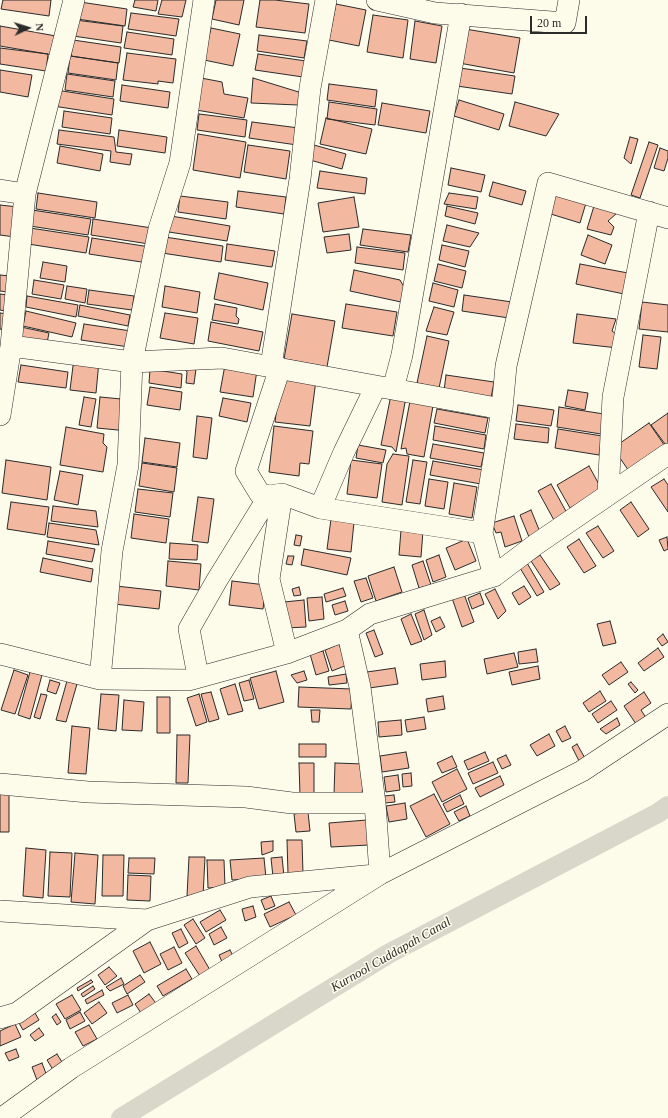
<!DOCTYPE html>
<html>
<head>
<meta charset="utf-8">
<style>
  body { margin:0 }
  #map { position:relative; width:668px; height:1118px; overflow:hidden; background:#fdfbea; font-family:"Times New Roman",serif }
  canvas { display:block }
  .north { position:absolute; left:8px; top:8px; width:40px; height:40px; -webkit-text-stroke:3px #fdfbea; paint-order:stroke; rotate:86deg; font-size:11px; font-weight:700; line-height:16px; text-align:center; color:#2b2b2b }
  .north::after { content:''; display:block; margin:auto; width:14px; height:18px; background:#2b2b2b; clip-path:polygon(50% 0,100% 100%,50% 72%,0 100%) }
  .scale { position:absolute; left:530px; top:16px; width:57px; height:18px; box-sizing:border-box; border:2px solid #2b2b2b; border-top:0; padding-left:5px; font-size:12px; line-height:14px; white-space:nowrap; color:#2b2b2b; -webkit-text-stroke:3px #fdfbea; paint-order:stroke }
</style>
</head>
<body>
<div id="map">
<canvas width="668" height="1118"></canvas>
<div class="north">N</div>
<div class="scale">20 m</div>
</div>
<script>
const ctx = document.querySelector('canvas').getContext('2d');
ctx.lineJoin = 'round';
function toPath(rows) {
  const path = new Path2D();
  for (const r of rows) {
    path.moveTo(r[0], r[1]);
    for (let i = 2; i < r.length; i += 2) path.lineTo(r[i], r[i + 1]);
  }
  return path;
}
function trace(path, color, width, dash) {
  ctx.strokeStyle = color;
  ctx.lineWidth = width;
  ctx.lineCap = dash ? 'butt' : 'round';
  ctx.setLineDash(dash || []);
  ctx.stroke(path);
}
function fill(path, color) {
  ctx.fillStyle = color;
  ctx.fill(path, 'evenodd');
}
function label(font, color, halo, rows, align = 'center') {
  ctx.font = font + ' "Times New Roman",serif';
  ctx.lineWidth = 3;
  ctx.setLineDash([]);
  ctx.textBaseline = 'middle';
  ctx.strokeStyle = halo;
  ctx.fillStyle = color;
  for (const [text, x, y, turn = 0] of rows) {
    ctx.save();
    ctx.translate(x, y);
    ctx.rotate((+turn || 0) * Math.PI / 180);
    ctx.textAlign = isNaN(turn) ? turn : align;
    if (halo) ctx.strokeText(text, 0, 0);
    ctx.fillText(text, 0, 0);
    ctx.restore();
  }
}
trace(toPath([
  [121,1118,388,954,658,813,668,806]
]), '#d8d7c9', 20);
const building = toPath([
  [3,0,51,0,49,16,1,9,3,0],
  [135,0,158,0,156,11,133,7,135,0],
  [162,0,186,0,182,17,158,14,162,0],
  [216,0,244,0,239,25,212,19,216,0],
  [260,0,275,0,309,4,305,33,256,27,260,0],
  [80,2,127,9,125,26,77,19,80,2],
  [336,4,366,10,359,46,329,40,336,4],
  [131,13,179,19,176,36,128,29,131,13],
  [373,15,408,20,403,58,367,52,373,15],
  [75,20,123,26,121,43,73,36,75,20],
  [415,21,442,26,436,63,410,59,415,21],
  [0,26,56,36,53,55,0,46,0,26],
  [211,28,240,34,233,66,204,60,211,28],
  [465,29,520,38,514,73,459,63,465,29],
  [127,32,174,39,172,55,124,48,127,32],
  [259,35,307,41,304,58,257,51,259,35],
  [73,40,121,47,119,63,71,56,73,40],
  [0,48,48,54,46,71,0,64,0,48],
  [127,53,176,59,173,83,158,81,158,84,123,80,127,53],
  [258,54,306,61,303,77,255,70,258,54],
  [70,56,118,63,116,80,68,73,70,56],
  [460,68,515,76,512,94,457,86,460,68],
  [0,70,32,75,28,97,0,92,0,70],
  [67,74,115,81,113,97,65,90,67,74],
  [201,78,222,82,224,94,248,98,244,118,196,110,201,78],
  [253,78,302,93,298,105,251,103,253,78],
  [329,84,377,90,375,107,327,100,329,84],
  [122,85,170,92,168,108,120,101,122,85],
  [56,90,114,99,112,115,53,106,56,90],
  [459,100,504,114,499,130,454,116,459,100],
  [329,102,377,109,375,125,327,119,329,102],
  [515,102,559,114,546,136,509,126,515,102],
  [382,103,430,111,426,133,378,125,382,103],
  [64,111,112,118,110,134,62,127,64,111],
  [199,114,247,120,245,137,197,130,199,114],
  [326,118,372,129,366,154,320,144,326,118],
  [252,122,299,128,297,145,249,138,252,122],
  [59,130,114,137,116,152,132,154,130,165,110,162,111,151,57,144,59,130],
  [119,130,167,137,165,153,117,146,119,130],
  [198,134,246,142,240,178,193,170,198,134],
  [630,137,638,139,631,164,624,158,630,137],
  [649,142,658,145,640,198,631,195,649,142],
  [248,145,290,151,286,179,244,172,248,145],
  [314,145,346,154,342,169,310,160,314,145],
  [60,146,103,154,100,171,57,163,60,146],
  [660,148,668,151,668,158,664,171,654,168,660,148],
  [451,168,485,175,481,192,448,185,451,168],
  [320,171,367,178,365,194,317,188,320,171],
  [493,182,526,191,522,205,489,196,493,182],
  [238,191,286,197,284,214,236,207,238,191],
  [547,192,586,203,580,223,541,211,547,192],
  [38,193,97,202,95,218,36,209,38,193],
  [449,193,478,197,476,209,444,204,449,193],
  [180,196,228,202,226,219,178,212,180,196],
  [354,197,359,227,323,232,318,203,354,197],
  [0,205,18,207,15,237,0,235,0,205],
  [447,206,478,213,475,224,445,216,447,206],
  [594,206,617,213,608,221,614,227,611,235,587,229,594,206],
  [32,210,91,219,88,235,30,226,32,210],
  [171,216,230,226,227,241,169,232,171,216],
  [93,219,152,228,149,244,91,235,93,219],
  [447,225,479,233,470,247,443,241,447,225],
  [30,228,89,237,86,253,28,244,30,228],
  [363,229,411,235,408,252,360,245,363,229],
  [349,234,351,250,327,253,324,237,349,234],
  [588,235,612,245,605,264,581,255,588,235],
  [165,237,223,246,221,262,162,253,165,237],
  [92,238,150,247,148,263,89,254,92,238],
  [227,244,275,251,272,267,225,260,227,244],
  [442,245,469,251,465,267,439,260,442,245],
  [357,247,405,253,403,270,355,263,357,247],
  [43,262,67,266,65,282,40,278,43,262],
  [438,264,466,271,462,288,434,281,438,264],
  [580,264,628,273,624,294,576,284,580,264],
  [354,270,400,280,404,287,401,302,350,291,354,270],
  [219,273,268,283,263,310,214,299,219,273],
  [0,275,10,276,8,292,0,291,0,275],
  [34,280,64,285,61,299,32,294,34,280],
  [433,283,458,290,454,307,429,301,433,283],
  [67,286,87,289,85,303,65,299,67,286],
  [165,286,200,292,197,313,162,307,165,286],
  [89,290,134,296,132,310,87,304,89,290],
  [0,294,7,295,5,311,0,310,0,294],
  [464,295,512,302,509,318,462,311,464,295],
  [27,296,78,305,76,317,26,307,27,296],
  [642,302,668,305,668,332,639,329,642,302],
  [215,304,237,308,236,316,239,319,238,324,212,320,215,304],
  [346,304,397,312,393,336,342,328,346,304],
  [80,305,130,315,128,326,78,316,80,305],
  [434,307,454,312,447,335,426,331,434,307],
  [26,311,76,323,72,337,23,326,26,311],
  [0,313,7,314,5,330,0,329,0,313],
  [165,313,198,318,194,344,160,338,165,313],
  [292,314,335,321,327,367,284,359,292,314],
  [577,314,616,319,612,331,620,337,618,348,573,343,577,314],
  [211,322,263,332,259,351,208,341,211,322],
  [84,324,131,331,129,347,81,340,84,324],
  [21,327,49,333,46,348,18,342,21,327],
  [643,335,661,337,657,369,639,367,643,335],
  [427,336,449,341,439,388,417,383,427,336],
  [74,358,99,361,96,393,70,390,74,358],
  [197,361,194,384,186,383,187,372,184,368,197,361],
  [21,365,68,372,66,388,18,382,21,365],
  [225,365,257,370,253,397,220,392,225,365],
  [150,369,182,374,181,388,149,383,150,369],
  [446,375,494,382,491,398,444,391,446,375],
  [281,376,316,380,310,426,275,422,281,376],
  [150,387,182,392,180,410,147,405,150,387],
  [568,390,588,393,585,410,565,406,568,390],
  [391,395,406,397,396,452,392,447,381,445,391,395],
  [84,397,96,399,91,427,79,425,84,397],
  [100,397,132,400,128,431,97,428,100,397],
  [223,398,251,403,247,422,219,416,223,398],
  [410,401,433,406,424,457,407,454,406,448,401,449,410,401],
  [518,405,554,410,551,426,516,421,518,405],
  [559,407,604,414,601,434,557,427,559,407],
  [437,409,488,418,485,433,434,423,437,409],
  [668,413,668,448,651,425,668,413],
  [197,416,212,418,207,459,193,457,197,416],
  [649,423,667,449,631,474,613,448,649,423],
  [516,424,549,428,548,443,514,439,516,424],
  [274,426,313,431,309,464,300,463,299,476,269,472,274,426],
  [435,426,486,435,484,449,433,440,435,426],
  [66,427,104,434,103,443,107,447,103,472,60,465,66,427],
  [558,429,602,436,599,455,555,448,558,429],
  [145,438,180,443,177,467,142,462,145,438],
  [433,444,484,453,481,467,430,458,433,444],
  [358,445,386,450,383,463,356,458,358,445],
  [393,454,409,456,402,505,382,502,387,464,393,454],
  [6,460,51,467,47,500,2,493,6,460],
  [351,460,382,464,377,498,347,494,351,460],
  [413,460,427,462,420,504,406,502,413,460],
  [433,461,484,470,481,484,430,475,433,461],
  [142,463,177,468,174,492,139,486,142,463],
  [589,466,602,490,570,508,557,485,589,466],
  [60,471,83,475,78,505,54,500,60,471],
  [429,479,448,482,444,509,425,506,429,479],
  [664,479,668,485,668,512,651,487,664,479],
  [454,483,477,487,472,518,449,514,454,483],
  [551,484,568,515,555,522,538,491,551,484],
  [138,489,173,493,170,517,135,512,138,489],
  [198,497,214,499,208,543,192,541,198,497],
  [11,502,49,507,45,535,7,529,11,502],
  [631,502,649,529,638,537,620,510,631,502],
  [53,506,96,511,98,527,51,521,53,506],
  [531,510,540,532,529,537,520,515,531,510],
  [134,514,169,519,166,543,131,538,134,514],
  [514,516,522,541,505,547,501,532,496,533,492,523,514,516],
  [331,519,354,522,351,552,327,549,331,519],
  [49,523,96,530,99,545,47,537,49,523],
  [598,526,614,551,603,558,586,533,598,526],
  [401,530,423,531,421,557,399,555,401,530],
  [296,535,302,536,300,546,294,545,296,535],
  [667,537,668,549,664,551,659,540,667,537],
  [467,539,476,561,455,570,446,548,467,539],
  [579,539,596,566,584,573,567,547,579,539],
  [48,541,95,549,92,562,46,554,48,541],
  [170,543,198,545,197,560,169,559,170,543],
  [304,549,351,558,347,575,301,565,304,549],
  [439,555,446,577,433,582,426,560,439,555],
  [540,555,560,584,550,590,531,561,540,555],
  [288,556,294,556,292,565,286,564,288,556],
  [43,558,93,569,91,582,40,572,43,558],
  [168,561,201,564,199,590,166,586,168,561],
  [423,561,431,585,419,588,412,565,423,561],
  [527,563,544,592,537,596,520,568,527,563],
  [394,567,402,592,376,601,368,576,394,567],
  [366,578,373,598,361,602,354,581,366,578],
  [232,581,266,585,263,609,229,605,232,581],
  [116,586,161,591,159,609,114,604,116,586],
  [524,586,531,597,519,605,512,593,524,586],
  [299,587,301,595,294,596,292,589,299,587],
  [343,588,346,596,326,602,324,594,343,588],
  [495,589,506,611,498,619,485,594,495,589],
  [463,591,474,622,462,627,451,595,463,591],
  [480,593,484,604,472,609,468,598,480,593],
  [322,597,324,619,309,621,307,598,322,597],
  [304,600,306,627,286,628,284,602,304,600],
  [345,601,348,611,335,615,332,605,345,601],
  [424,610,432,635,424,640,415,614,424,610],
  [411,614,422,641,411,645,401,619,411,614],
  [440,617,445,627,436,632,431,621,440,617],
  [610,621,616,643,603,646,597,624,610,621],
  [374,630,383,654,375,657,366,633,374,630],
  [663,634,668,642,662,646,657,639,663,634],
  [339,644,347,665,332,671,325,650,339,644],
  [658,648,664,657,644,671,638,663,658,648],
  [536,649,538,662,519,664,518,652,536,649],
  [323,651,329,671,316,675,310,654,323,651],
  [514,653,518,667,487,674,484,659,514,653],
  [445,661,446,677,422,680,420,664,445,661],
  [621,662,628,672,609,685,602,675,621,662],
  [538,666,540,679,512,685,509,672,538,666],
  [395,668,398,684,369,688,367,672,395,668],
  [14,670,28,675,15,714,1,710,14,670],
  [276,671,284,702,259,709,250,678,276,671],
  [304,671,307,680,297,683,291,675,304,671],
  [30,672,42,675,30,719,18,715,30,672],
  [346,674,347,683,329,685,328,677,346,674],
  [50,680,60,683,56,694,47,691,50,680],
  [249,680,254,699,244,701,239,683,249,680],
  [67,681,77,684,66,722,56,720,67,681],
  [631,682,638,690,635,693,628,684,631,682],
  [235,684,243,711,228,715,220,689,235,684],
  [299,687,352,689,351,709,298,707,299,687],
  [600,691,606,701,589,712,583,703,600,691],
  [211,692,219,719,209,722,201,694,211,692],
  [644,692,651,703,641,710,652,727,642,733,624,706,644,692],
  [41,694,47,695,40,719,34,717,41,694],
  [101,694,119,695,116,731,98,729,101,694],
  [199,694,207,722,196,726,187,698,199,694],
  [443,696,445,709,428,712,426,699,443,696],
  [157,697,170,697,170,733,157,733,157,697],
  [124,700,144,702,142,731,122,730,124,700],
  [611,701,617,710,598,723,592,714,611,701],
  [311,710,320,710,319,722,312,722,311,710],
  [424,717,426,729,407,732,405,720,424,717],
  [617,718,620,725,606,734,600,729,617,718],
  [401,720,402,735,379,737,378,722,401,720],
  [72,726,90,728,86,774,68,773,72,726],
  [565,726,571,738,562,742,556,731,565,726],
  [549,734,555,746,537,756,530,745,549,734],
  [177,735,190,735,188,783,176,783,177,735],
  [299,744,326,744,326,757,299,757,299,744],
  [577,744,586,760,580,763,572,747,577,744],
  [406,752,409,768,382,772,380,756,406,752],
  [485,752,489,761,468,770,464,761,485,752],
  [506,755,511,765,502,769,497,759,506,755],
  [452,756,457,767,442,773,437,763,452,756],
  [493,762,498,773,473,784,468,773,493,762],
  [299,763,314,763,314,795,300,796,299,763],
  [335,763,364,764,362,797,334,795,335,763],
  [457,769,467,789,442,802,432,782,457,769],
  [411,773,412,786,403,787,402,774,411,773],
  [398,775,400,790,386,792,384,777,398,775],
  [500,776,504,785,480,797,475,788,500,776],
  [0,794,9,794,9,832,0,832,0,794],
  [434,794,450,824,426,837,410,806,434,794],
  [394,795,395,802,385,803,384,796,394,795],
  [460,795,464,804,447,812,443,804,460,795],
  [405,803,407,819,389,822,386,806,405,803],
  [466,806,470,816,459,821,454,812,466,806],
  [308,812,310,831,296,832,294,814,308,812],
  [367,820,369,845,331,847,329,823,367,820],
  [287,840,302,840,303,874,288,874,287,840],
  [273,841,273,851,262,855,261,842,273,841],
  [26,848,46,850,43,898,23,896,26,848],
  [50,852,72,853,70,897,48,896,50,852],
  [75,853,98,855,95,904,71,902,75,853],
  [103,855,124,855,123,896,102,896,103,855],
  [189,857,205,857,203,897,187,896,189,857],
  [282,857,284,876,273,877,271,858,282,857],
  [129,858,155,858,154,874,128,873,129,858],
  [264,858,266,878,232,880,230,860,264,858],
  [207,860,224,860,225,887,208,888,207,860],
  [128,875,151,876,150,901,127,900,128,875],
  [271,896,275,906,265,910,261,900,271,896],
  [289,902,296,915,270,927,264,914,289,902],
  [253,906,256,917,245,921,242,909,253,906],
  [220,910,226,920,206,932,200,922,220,910],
  [193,919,205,938,196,944,184,925,193,919],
  [221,927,227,938,214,945,209,934,221,927],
  [181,929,188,943,179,948,172,933,181,929],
  [150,942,161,964,144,973,133,951,150,942],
  [196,946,210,970,200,976,185,953,196,946],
  [174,947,182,963,168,970,160,954,174,947],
  [230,950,238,966,226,971,219,955,230,950],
  [109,967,117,976,105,985,98,975,109,967],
  [186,969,192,979,163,996,157,986,186,969],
  [140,975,145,982,127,994,123,986,140,975],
  [121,978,124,984,110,991,106,987,121,978],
  [91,980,93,982,78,991,77,988,91,980],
  [93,986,95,989,83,997,81,994,93,986],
  [102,990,104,995,87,1004,85,1000,102,990],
  [149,994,158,1006,143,1016,135,1004,149,994],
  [72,995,81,1010,65,1019,56,1004,72,995],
  [128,995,133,1005,117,1013,112,1003,128,995],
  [99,1002,107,1013,92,1024,84,1013,99,1002],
  [80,1012,85,1021,70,1029,66,1020,80,1012],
  [35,1013,39,1020,23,1030,19,1023,35,1013],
  [56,1014,61,1022,57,1025,52,1017,56,1014],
  [15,1024,21,1037,0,1046,0,1031,15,1024],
  [89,1025,97,1039,83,1046,75,1032,89,1025],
  [39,1028,44,1035,35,1041,30,1035,39,1028],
  [16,1049,19,1057,9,1061,5,1053,16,1049],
  [57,1054,65,1067,55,1073,47,1060,57,1054],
  [42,1063,50,1084,40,1088,32,1067,42,1063]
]);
fill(building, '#f2b8a0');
trace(building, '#2b2b2b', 1);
const minor = toPath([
  [74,0,25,194,11,346,132,362,222,358,502,409],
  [377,0,435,13,565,23,569,0],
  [0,190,25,194],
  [271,366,300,179,310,88,326,0],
  [280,368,246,471,260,494,269,496,282,494,320,508,344,452,376,386],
  [393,389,402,355,461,14],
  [0,415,11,346],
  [282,494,269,579,287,653],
  [608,495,613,397,649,212],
  [320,508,482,533],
  [494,576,482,533,502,409,506,366,548,183,668,218],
  [347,630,360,687,375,803,380,874],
  [0,654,100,679,189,680,287,653,347,630,370,614,494,576,535,545,668,454],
  [198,676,189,629,217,580,269,496],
  [100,679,112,551,128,465,132,362,159,229,180,163,204,0],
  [0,784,88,792,246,797,292,803,375,803],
  [0,911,147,920,250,887,375,875],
  [0,1018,17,1013,147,920],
  [2,1118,71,1068,380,874,582,771,668,714]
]);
trace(minor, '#2b2b2b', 22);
trace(minor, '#fdfbea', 21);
label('italic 13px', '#2b2b2b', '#fdfbea', [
  ["Kurnool Cuddapah Canal",391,955,-30]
]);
</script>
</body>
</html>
